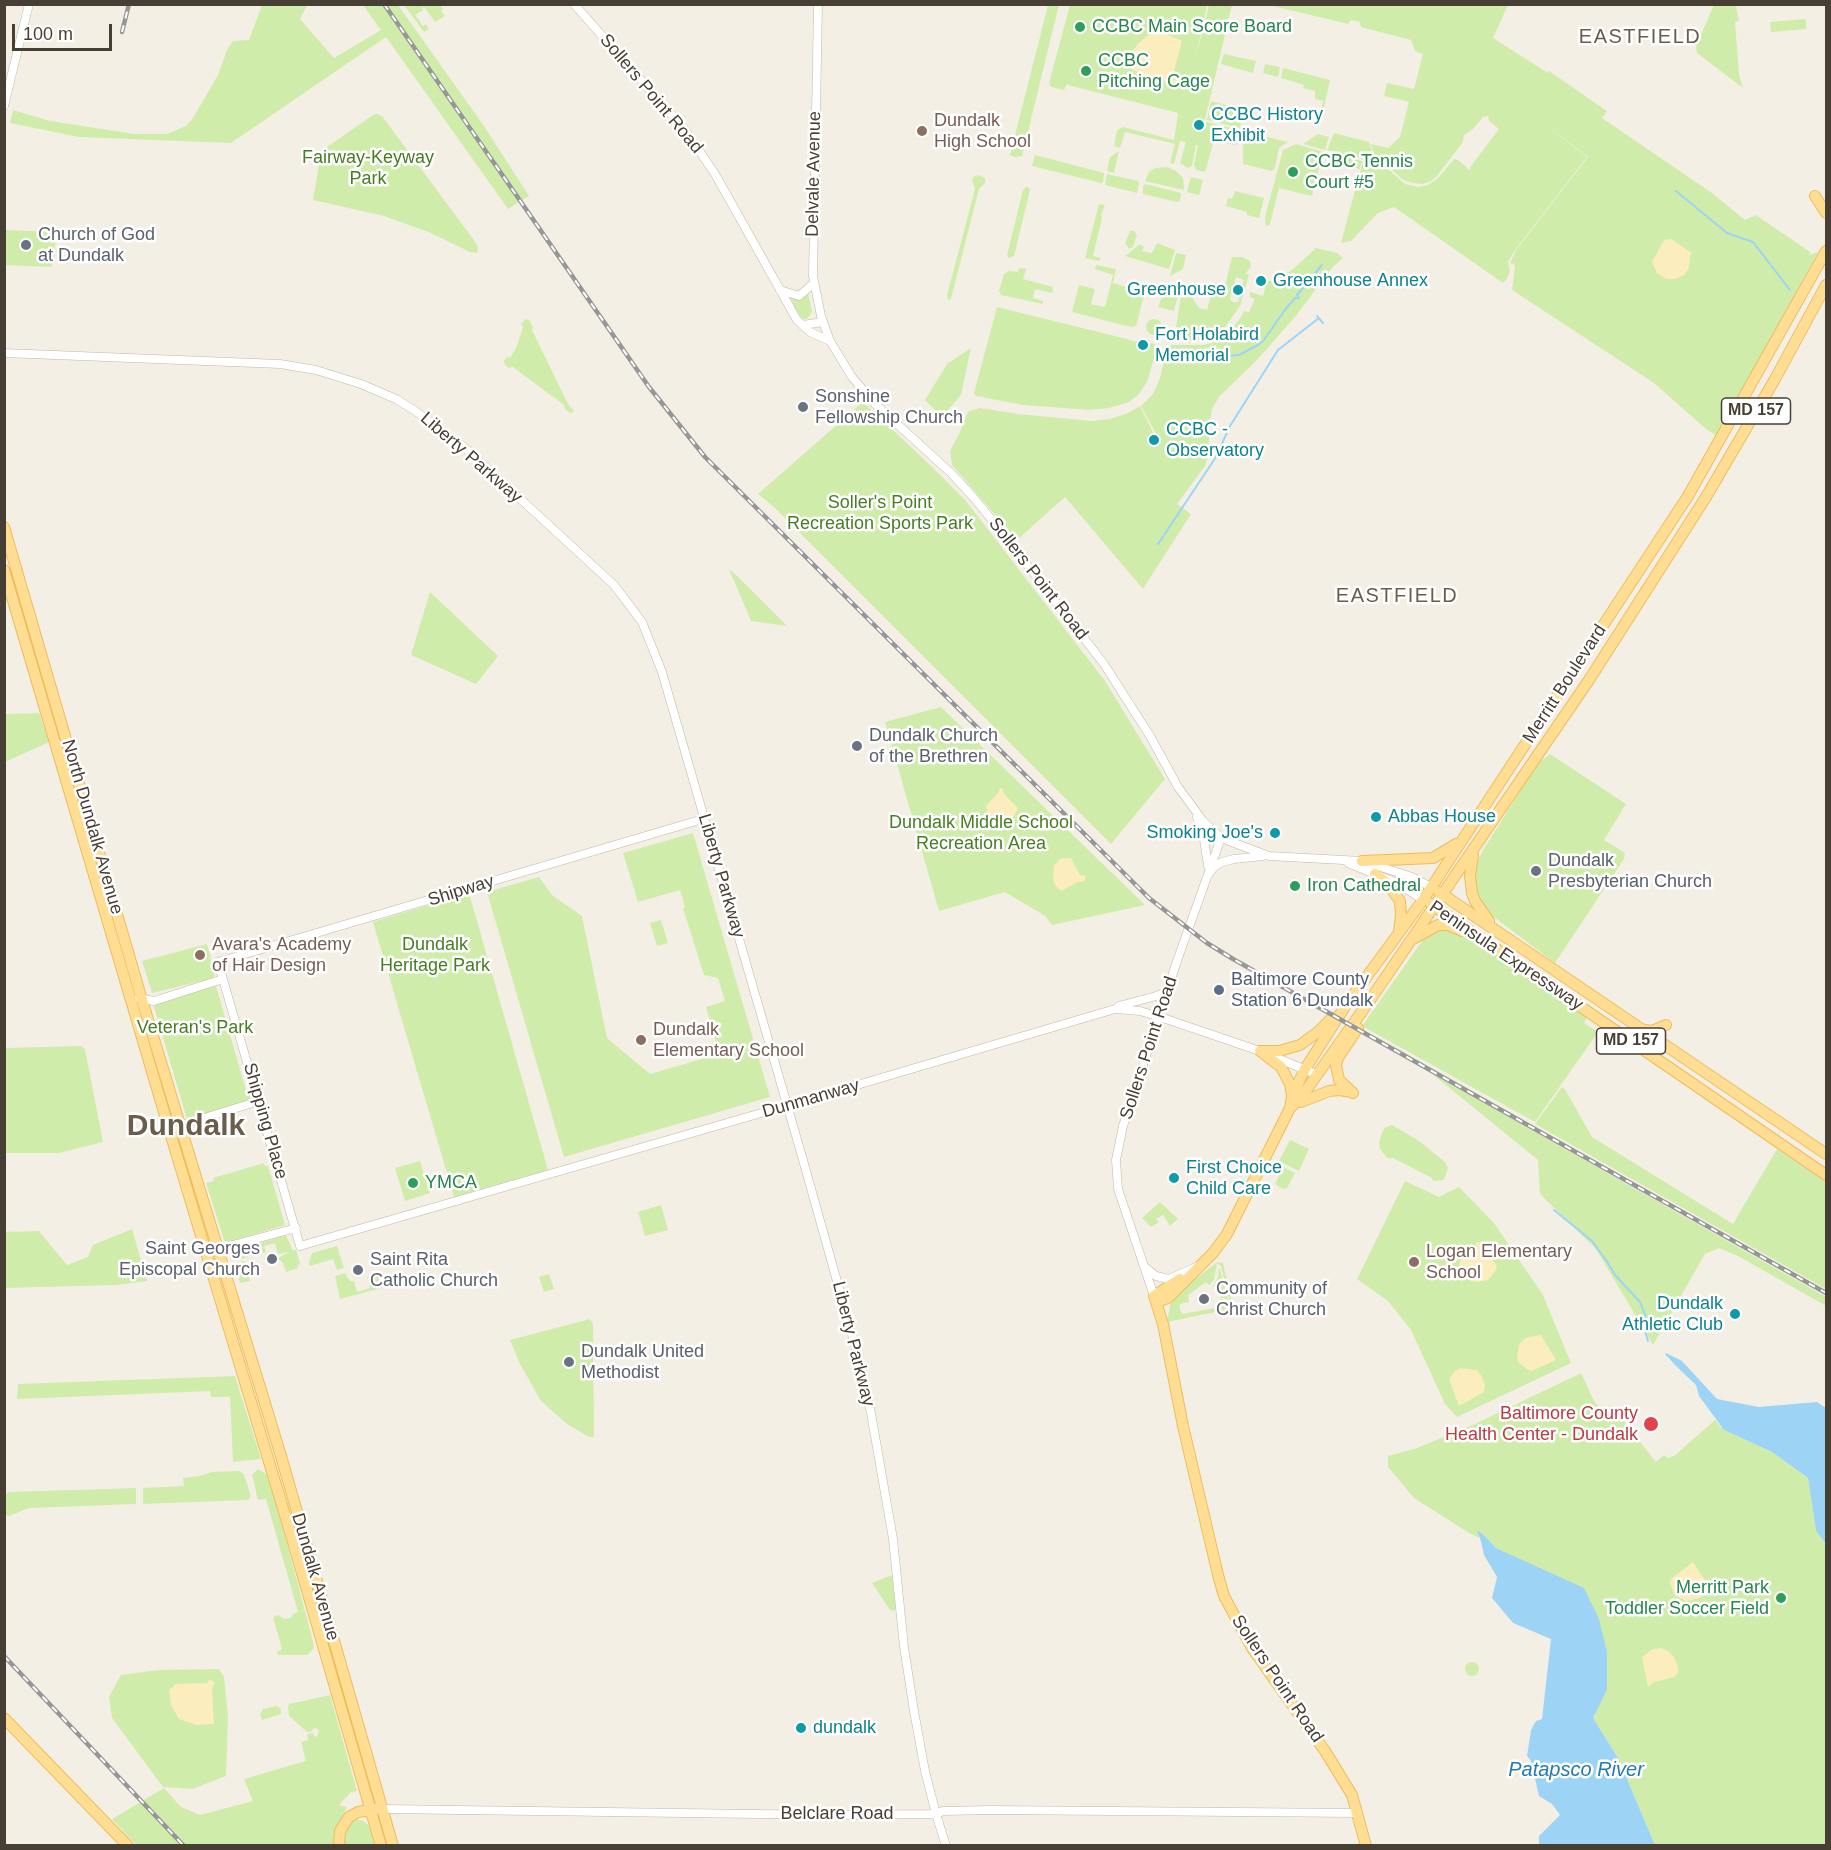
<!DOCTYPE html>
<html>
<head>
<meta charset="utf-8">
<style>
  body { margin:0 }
  #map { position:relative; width:1831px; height:1850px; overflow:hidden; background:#f4efe5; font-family:Arial,sans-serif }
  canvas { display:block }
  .frame { position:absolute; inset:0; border:6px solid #473f34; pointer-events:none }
  .scale { position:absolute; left:12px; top:24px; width:100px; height:27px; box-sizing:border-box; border:3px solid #473f34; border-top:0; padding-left:8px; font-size:18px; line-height:21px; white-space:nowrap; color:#473f34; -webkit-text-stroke:4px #fff; paint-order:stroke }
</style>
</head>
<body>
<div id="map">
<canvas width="1831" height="1850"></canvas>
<div class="frame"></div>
<div class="scale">100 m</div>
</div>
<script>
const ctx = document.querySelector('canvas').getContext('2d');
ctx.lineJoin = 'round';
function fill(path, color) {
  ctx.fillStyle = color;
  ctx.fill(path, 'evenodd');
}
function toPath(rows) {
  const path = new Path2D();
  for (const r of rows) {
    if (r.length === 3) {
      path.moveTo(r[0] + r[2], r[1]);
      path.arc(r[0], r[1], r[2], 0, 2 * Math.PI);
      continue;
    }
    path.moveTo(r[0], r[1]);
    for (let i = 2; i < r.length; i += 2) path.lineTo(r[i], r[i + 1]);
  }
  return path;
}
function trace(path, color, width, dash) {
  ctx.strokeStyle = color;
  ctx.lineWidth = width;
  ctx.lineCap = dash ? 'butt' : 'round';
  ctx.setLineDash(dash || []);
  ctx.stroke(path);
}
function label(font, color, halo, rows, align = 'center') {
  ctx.font = font + ' Arial,sans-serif';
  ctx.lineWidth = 5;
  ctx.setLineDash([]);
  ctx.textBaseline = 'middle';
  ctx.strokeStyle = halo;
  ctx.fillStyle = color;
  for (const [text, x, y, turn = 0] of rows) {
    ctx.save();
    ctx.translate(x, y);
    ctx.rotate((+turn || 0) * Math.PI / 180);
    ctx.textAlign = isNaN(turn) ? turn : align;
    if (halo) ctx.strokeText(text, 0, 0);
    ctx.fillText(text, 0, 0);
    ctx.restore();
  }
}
fill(toPath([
  [262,5,307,5,300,19,334,58,381,30,363,5,398,5,484,126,529,196,508,209,386,37,231,143,79,137,10,123,13,110,50,121,135,134,167,134,186,126,193,118,218,75,227,50,233,41,249,40],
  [404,5,440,5,443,9,441,11,445,16,435,22,424,7,422,8,423,10,415,15,423,26,426,24,429,29,424,32],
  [1048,5,1059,5,1022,156,1015,157,1010,155],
  [1070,5,1207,5,1196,56,1209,5,1240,5,1232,5,1204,124,1207,122,1244,131,1240,143,1235,145,1217,141,1213,144,1205,172,1196,170,1194,165,1198,145,1196,145,1192,166,1188,168,1180,163,1186,142,1180,141,1174,164,1170,163,1175,144,1125,132,1120,148,1114,146,1117,131,1120,128,1123,127,1174,140,1178,113,1068,85,1068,83,1064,90,1051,87,1049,83],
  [1269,5,1508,5,1493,38,1548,73,1549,71,1607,111,1602,118,1712,193,1745,220,1756,215,1810,252,1809,255,1818,252,1717,436,1706,429,1654,383,1512,290,1515,265,1510,263,1516,250,1588,157,1534,116,1587,157,1515,250,1508,262,1510,271,1507,279,1503,283,1394,207,1378,213,1351,241,1341,243,1363,161,1386,167,1405,184,1419,187,1428,185,1438,178,1454,159,1458,160,1470,170,1471,166,1499,129,1489,121,1488,116,1483,117,1472,130,1464,135,1463,142,1437,176,1431,181,1423,184,1412,183,1402,179,1389,167,1381,164,1375,157,1371,144,1388,148,1400,137,1409,102,1384,96,1387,83,1414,89,1423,54,1415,51,1411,40,1361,27,1360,22,1351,20,1348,24],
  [1714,5,1736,5,1739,21,1735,22,1739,75,1743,88,1697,53,1696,46],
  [1806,19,1806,29,1771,32,1770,22],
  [1224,54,1256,61,1253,73,1221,64],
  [1265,64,1280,67,1278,77,1263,73],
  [1283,68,1330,80,1321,121,1319,120,1323,101,1315,99,1315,91,1303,88,1304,85,1281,78],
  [1211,101,1233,107,1233,115,1242,117,1240,128,1207,120],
  [377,114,382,116,476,243,478,247,477,253,470,252,431,233,384,216,313,200,321,152,324,149,373,115],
  [1246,132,1288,142,1279,148,1275,168,1272,171,1243,164,1243,145],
  [1334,133,1369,142,1376,162,1327,150],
  [1318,134,1329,137,1325,150,1303,144],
  [1296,144,1323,152,1312,196,1279,188,1270,224,1266,227,1265,217,1283,150],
  [1119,151,1114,173,1107,171,1110,157],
  [1330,153,1362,161,1360,169,1327,160],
  [1035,155,1104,173,1103,182,1101,183,1032,166],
  [1167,167,1176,171,1183,178,1184,190,1145,181,1149,172,1155,168],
  [1107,174,1138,181,1139,183,1137,193,1105,185],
  [978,175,985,178,985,183,979,189,951,299,948,300,947,295,975,189,972,181,973,177],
  [1191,177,1203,180,1199,195,1187,192],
  [1145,184,1181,193,1180,201,1177,202,1143,194,1143,186],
  [1027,186,1030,190,1014,256,1009,258,1007,255,1023,190],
  [1235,191,1264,198,1259,218,1247,215,1247,212,1226,206,1228,198,1232,199],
  [1099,204,1105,205,1101,215,1102,218,1093,256,1101,258,1099,261,1085,258],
  [5,230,56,232,54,262,51,267,5,265],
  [1130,231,1134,231,1137,235,1133,247,1129,249,1125,243],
  [1157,243,1175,250,1169,269,1125,256,1139,245,1144,246,1142,251,1152,253],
  [1316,248,1337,253,1343,258,1332,268,1295,317,1256,361,1219,397,1212,409,1209,427,1209,452,1205,466,1177,504,1191,514,1143,589,1065,497,1017,540,952,465,950,451,960,432,966,416,969,411,980,408,1018,414,1092,421,1110,419,1128,413,1140,406,1154,434,1151,434,1149,443,1157,445,1159,436,1156,434,1141,406,1153,394,1160,378,1167,349,1171,345,1202,345,1212,343,1227,333,1239,320,1244,311,1249,312,1255,299,1250,297,1250,292,1263,296,1267,281,1272,281,1292,270],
  [1176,253,1186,255,1183,269,1170,276],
  [1232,257,1242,257,1250,261,1251,267,1245,274,1249,274,1240,306,1223,330,1207,338,1190,341,1174,339,1182,291,1189,293,1199,308,1207,310,1214,283,1225,286],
  [1236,277,1244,280,1238,302,1233,302,1230,299],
  [1096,265,1116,269,1113,283,1145,292,1136,326,1131,327,1072,312,1079,285,1095,289,1091,304,1105,307,1113,275,1095,269],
  [1019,268,1026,269,1023,279,1053,287,1052,293,1035,289,1033,298,1043,301,1043,304,1001,295,999,291,1004,274,1009,271,1018,272],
  [1165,289,1179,292,1174,311,1158,307],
  [808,292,812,312,807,319,803,319,799,315,790,297],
  [997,307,1127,339,1136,342,1137,340,1154,344,1157,348,1147,382,1139,394,1129,402,1109,408,1090,410,1023,405,976,396,974,393],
  [526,319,530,321,533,327,532,330,569,406,574,410,572,413,570,413,565,409,564,405,513,367,509,368,505,365,504,361,507,357,510,358,517,346,523,327,521,324],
  [1154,327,8],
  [971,348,961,395,942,417,925,400,947,364],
  [863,402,929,464,966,501,1105,681,1165,779,1111,844,775,508,758,494],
  [729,569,739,578,787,626,751,621],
  [430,592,498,656,476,684,411,655],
  [941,707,1145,905,1052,925,1045,916,1005,892,939,911,885,722],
  [39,713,49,742,5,762,4,714],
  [1550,754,1626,804,1604,840,1625,853,1624,859,1555,963,1482,908,1474,892,1472,872,1483,850,1538,763],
  [693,833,770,1097,564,1157,487,892,539,877,552,895,582,916,607,1038,650,1074,719,1054,706,1007,725,1001,718,978,704,975,683,908,685,907,680,890,638,902,623,853],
  [469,893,548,1170,454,1197,373,922],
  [661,920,668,943,657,946,650,923],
  [1442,928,1459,931,1587,1017,1584,1023,1598,1032,1535,1122,1362,1026,1425,937],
  [207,944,215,972,214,978,152,993,142,961],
  [216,986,246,1090,254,1094,250,1101,187,1119,154,1007,156,1004],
  [81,1046,85,1049,103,1142,59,1153,5,1153,5,1048],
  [1431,1073,1826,1297,1826,1306,1738,1256,1719,1248,1705,1254,1653,1345,1596,1249,1540,1194,1538,1160],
  [1562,1087,1565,1089,1592,1137,1733,1224,1777,1149,1826,1182,1826,1289,1535,1124],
  [1392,1125,1419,1141,1445,1162,1448,1168,1444,1180,1433,1181,1432,1178,1393,1158,1390,1159,1386,1157,1380,1149,1379,1142,1384,1128],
  [1290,1140,1309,1149,1299,1171,1279,1161],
  [420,1161,430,1193,405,1201,395,1168],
  [264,1163,265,1166,268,1166,285,1225,225,1243,206,1183,214,1181,213,1178],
  [1283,1167,1295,1173,1287,1188,1283,1189,1275,1184],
  [1405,1181,1439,1197,1459,1187,1494,1223,1543,1295,1571,1363,1457,1417,1445,1404,1411,1330,1388,1301,1357,1279],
  [1160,1202,1178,1219,1170,1226,1163,1215,1156,1219,1159,1222,1151,1227,1142,1218],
  [661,1205,668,1230,645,1236,638,1212],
  [132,1229,147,1281,116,1285,5,1288,5,1232,39,1231,67,1265,88,1257,93,1245],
  [286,1235,293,1251,296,1250,300,1263,298,1266,296,1260,298,1268,286,1272,283,1263,278,1258,289,1252,279,1254,277,1252,275,1243,264,1246,266,1252,263,1253,260,1243],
  [337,1246,344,1268,337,1270,333,1259,310,1266,309,1263,312,1253],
  [245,1248,248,1257,235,1261,233,1250],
  [244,1261,250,1281,240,1283,235,1263],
  [1217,1262,1223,1263,1233,1308,1231,1308,1221,1266,1217,1263,1214,1280,1209,1285,1206,1282,1188,1295,1189,1302,1180,1304,1180,1309,1182,1314,1221,1307,1220,1298,1229,1302,1230,1309,1167,1322,1170,1306,1174,1296],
  [1219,1267,1221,1273,1228,1300,1221,1297,1213,1286,1218,1277],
  [376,1272,382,1288,340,1299,335,1276,345,1273,350,1281,354,1281,357,1292,370,1288,367,1277,370,1276,370,1273],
  [549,1274,554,1289,544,1292,539,1277],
  [590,1319,593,1324,594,1436,593,1437,589,1437,567,1424,541,1401,520,1364,510,1340],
  [1581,1373,1594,1401,1602,1412,1611,1405,1656,1462,1664,1455,1668,1458,1674,1456,1715,1420,1724,1430,1772,1452,1808,1478,1816,1531,1826,1544,1826,1845,1655,1845,1618,1758,1593,1718,1607,1689,1512,1556,1496,1548,1483,1534,1476,1531,1480,1538,1469,1533,1414,1498,1388,1467,1388,1456,1417,1448,1475,1424],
  [235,1376,261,1459,233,1462,230,1397,211,1397,210,1391,17,1399,18,1384],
  [258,1469,269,1476,313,1641,314,1648,307,1655,278,1655,277,1652,282,1649,273,1617,279,1615,284,1619,291,1618,293,1614,298,1612,266,1499,258,1500,252,1475],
  [240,1471,244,1475,251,1496,248,1500,143,1504,143,1488,184,1486,183,1478,199,1476,212,1472],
  [136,1488,136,1504,29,1508,9,1516,6,1515,5,1495,9,1492],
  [892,1575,896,1609,893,1611,890,1610,872,1583],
  [1472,1669,7],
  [219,1669,224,1677,228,1717,226,1776,192,1789,163,1787,112,1718,109,1697,121,1675,158,1670],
  [330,1695,357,1791,351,1792,339,1805,347,1807,334,1835,336,1845,136,1845,112,1819,164,1788,181,1807,200,1815,253,1801,244,1779,306,1761,301,1742,308,1740,307,1734,313,1733,315,1737,317,1736,319,1730,316,1728,312,1729,313,1731,307,1732,289,1716,288,1707,289,1704],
  [277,1706,281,1709,281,1714,262,1720,260,1714,263,1709],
  [355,1819,364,1821,370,1827,375,1845,345,1845,344,1838,347,1826]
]), '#d0ecab');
fill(toPath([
  [1162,32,1182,41,1173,75,1176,82,1174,84,1132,70,1134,49,1139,43,1147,36],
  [1671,239,1692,253,1690,255,1689,268,1684,275,1675,279,1666,279,1657,273,1652,262,1664,240],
  [1000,788,1003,789,1004,794,1018,808,1014,816,1006,821,996,822,988,815,986,806,998,793],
  [1071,858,1080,875,1085,876,1085,881,1078,882,1061,891,1055,885,1053,878,1054,866,1060,859],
  [1480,1242,1497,1266,1496,1270,1488,1280,1475,1282,1463,1275,1459,1267,1460,1261,1476,1247,1476,1243],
  [1541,1335,1556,1360,1532,1371,1528,1370,1518,1362,1517,1356,1519,1345,1524,1339,1529,1337],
  [1461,1368,1477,1370,1481,1375,1485,1385,1484,1392,1459,1406,1449,1379,1455,1371],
  [1693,1562,1708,1585,1708,1590,1700,1598,1686,1601,1675,1595,1670,1583,1671,1579],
  [1661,1648,1668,1651,1674,1657,1678,1667,1678,1673,1674,1677,1654,1682,1648,1687,1642,1657,1653,1649],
  [210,1679,215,1683,212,1688,214,1724,196,1725,179,1719,171,1705,169,1690,176,1684,207,1683]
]), '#fbedbe');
fill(toPath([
  [1666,1353,1682,1361,1717,1399,1759,1407,1817,1402,1826,1408,1826,1544,1816,1531,1808,1478,1772,1452,1724,1430,1699,1396,1696,1385,1675,1365,1665,1354],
  [1476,1530,1483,1534,1496,1548,1584,1588,1599,1619,1607,1652,1607,1690,1593,1718,1618,1758,1655,1845,1539,1845,1539,1836,1560,1815,1552,1804,1539,1796,1531,1761,1527,1756,1531,1730,1536,1721,1542,1719,1551,1639,1513,1623,1492,1598,1497,1577,1484,1555,1480,1538]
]), '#9dd4f6');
trace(toPath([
  [1676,191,1727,233,1753,242,1790,290],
  [1299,298,1297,295,1322,265],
  [1317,316,1323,323],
  [1189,356,1204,358,1239,355,1258,345,1264,340,1284,311,1295,298,1298,298],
  [1158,544,1216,457,1230,426,1278,350,1319,318],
  [1554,1210,1592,1241,1608,1263,1615,1275,1640,1302,1646,1317,1645,1331,1648,1341]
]), '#9dd4f6', 2);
const minor = toPath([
  [574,4,685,130,715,174,797,320,810,332,830,341],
  [818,4,813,276,821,316,830,341,852,377,875,404,951,473,974,498,1005,536,1104,664,1150,736,1178,787,1203,821,1221,838,1269,856,1362,861,1412,877,1431,887],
  [4,106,29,4],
  [780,290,799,296,814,283],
  [803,325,823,322],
  [4,353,280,364,316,370,361,384,396,399,414,410,465,448,614,585,642,622,662,672,803,1160,860,1363,871,1413,893,1539,904,1647,914,1711,925,1771,936,1814,946,1846],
  [1197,817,1203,833,1208,866],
  [703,819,218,962,300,1246,796,1103,1115,1009,1140,1011,1160,1017,1260,1051,1318,1075],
  [1348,863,1397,883,1423,900],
  [1209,874,1214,867,1222,862,1234,859,1263,856],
  [139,998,154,1001,223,979],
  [1119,1006,1156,996,1168,991],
  [169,1129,259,1101],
  [207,1252,296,1228],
  [1145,1267,1156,1276,1169,1279,1196,1267],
  [1154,1296,1118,1189,1116,1160,1123,1126,1177,961,1221,838],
  [382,1809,832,1815,936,1814,943,1811,990,1810,1358,1813]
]);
const major = toPath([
  [1815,196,1826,213],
  [4,527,142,1000,281,1456,393,1846],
  [4,570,169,1129,291,1535,381,1846],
  [1473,855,1470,876,1472,893,1475,901,1489,921],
  [1362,861,1433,858,1456,844],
  [1375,874,1387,883,1400,901,1401,915,1399,932],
  [1439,892,1826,1154],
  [1431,904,1826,1175],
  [1413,939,1438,925,1448,925,1462,931],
  [1645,1030,1652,1031,1666,1025],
  [1260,1051,1279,1051,1300,1045,1319,1031,1332,1018],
  [1260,1051,1281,1067,1290,1084,1292,1096],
  [1353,1093,1339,1080,1336,1065,1338,1058,1358,1028],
  [1301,1102,1329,1091,1339,1090,1352,1092],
  [1290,1108,1302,1096,1370,1000,1589,680,1706,497,1775,379,1826,285],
  [1180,1279,1154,1296,1163,1324,1183,1426,1218,1575,1224,1596,1252,1648,1325,1751,1352,1795,1366,1846],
  [1156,1302,1168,1298,1213,1253,1227,1234,1290,1108,1292,1096,1305,1069,1346,1005,1423,900,1688,496,1826,251],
  [4,1718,128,1846],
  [339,1846,340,1831,349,1817,358,1812,376,1809]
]);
trace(minor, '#c0b7a7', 9);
trace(major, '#edbd5b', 12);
trace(minor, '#fff', 8);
trace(major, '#ffde93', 10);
const rail = toPath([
  [384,4,649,387,705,457,1149,898,1207,943,1233,959,1826,1293],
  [122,32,129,4],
  [4,1656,184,1846]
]);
trace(rail, '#969696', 4.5);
trace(rail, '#fff', 2, [7]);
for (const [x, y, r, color] of [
  [1080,27,6,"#2e9e5b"],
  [1086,71,6,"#2e9e5b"],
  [1199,125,6,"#0f9aa8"],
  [922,131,6,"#8d6e63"],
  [1293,172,6,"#2e9e5b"],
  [26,245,6,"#6b7280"],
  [1261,281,6,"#0f9aa8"],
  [1238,290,6,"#0f9aa8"],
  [1143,345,6,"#0f9aa8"],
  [803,407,6,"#6b7280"],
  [1154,440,6,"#0f9aa8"],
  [857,746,6,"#6b7280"],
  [1376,817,6,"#0f9aa8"],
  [1275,833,6,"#0f9aa8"],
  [1536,871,6,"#6b7280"],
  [1295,886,6,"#2e9e5b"],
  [200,955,6,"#8d6e63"],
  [1219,990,6,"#5c6f8a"],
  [641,1040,6,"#8d6e63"],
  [1174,1178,6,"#0f9aa8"],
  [413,1183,6,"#2e9e5b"],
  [272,1259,6,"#6b7280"],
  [1414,1262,6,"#8d6e63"],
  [358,1270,6,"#6b7280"],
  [1204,1299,6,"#6b7280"],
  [1735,1314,6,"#0f9aa8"],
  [569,1362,6,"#6b7280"],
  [1651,1424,8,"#e0444e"],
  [1781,1598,6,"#2e9e5b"],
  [801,1728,6,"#0f9aa8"]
]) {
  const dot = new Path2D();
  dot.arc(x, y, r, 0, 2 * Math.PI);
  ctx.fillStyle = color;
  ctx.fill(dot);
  trace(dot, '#fff', 2);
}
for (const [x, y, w] of [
  [1756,411,69],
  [1631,1041,69]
]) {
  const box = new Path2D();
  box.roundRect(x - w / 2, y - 13, w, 26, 4.5);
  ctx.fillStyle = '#fff';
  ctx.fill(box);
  trace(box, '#473f34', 1.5);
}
label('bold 16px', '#473f34', null, [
  ["MD 157",1756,411],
  ["MD 157",1631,1041]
]);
label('18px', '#27864d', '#fff', [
  ["CCBC Main Score Board",1092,27],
  ["CCBC",1098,61],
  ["Pitching Cage",1098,82],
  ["CCBC Tennis",1305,162],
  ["Court #5",1305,183],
  ["Iron Cathedral",1307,886],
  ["YMCA",425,1183],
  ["Merritt Park",1769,1588,"right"],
  ["Toddler Soccer Field",1769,1609,"right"]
], 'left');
label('18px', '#473f34', '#fff', [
  ["Sollers Point Road",651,94,50],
  ["Delvale Avenue",814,174,-89],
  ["Liberty Parkway",471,458,41],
  ["Sollers Point Road",1038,579,52],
  ["Merritt Boulevard",1565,684,-57],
  ["North Dundalk Avenue",92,827,74],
  ["Liberty Parkway",721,876,74],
  ["Shipway",461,891,-17],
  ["Peninsula Expressway",1506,956,34],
  ["Sollers Point Road",1149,1048,-72],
  ["Dunmanway",811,1099,-16],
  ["Shipping Place",265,1121,74],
  ["Liberty Parkway",853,1344,76],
  ["Dundalk Avenue",315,1577,74],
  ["Sollers Point Road",1277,1679,56],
  ["Belclare Road",837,1814]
]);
label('18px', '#0d838f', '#fff', [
  ["CCBC History",1211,115],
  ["Exhibit",1211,136],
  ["Greenhouse Annex",1273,281],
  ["Greenhouse",1226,290,"right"],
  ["Fort Holabird",1155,335],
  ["Memorial",1155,356],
  ["CCBC -",1166,430],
  ["Observatory",1166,451],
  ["Abbas House",1388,817],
  ["Smoking Joe's",1263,833,"right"],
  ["First Choice",1186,1168],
  ["Child Care",1186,1189],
  ["Dundalk",1723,1304,"right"],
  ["Athletic Club",1723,1325,"right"],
  ["dundalk",813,1728]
], 'left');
label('18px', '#785e54', '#fff', [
  ["Dundalk",934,121],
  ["High School",934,142],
  ["Avara's Academy",212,945],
  ["of Hair Design",212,966],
  ["Dundalk",653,1030],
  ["Elementary School",653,1051],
  ["Logan Elementary",1426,1252],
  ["School",1426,1273]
], 'left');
label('18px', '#477d23', '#fff', [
  ["Fairway-Keyway",368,158],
  ["Park",368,179],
  ["Soller's Point",880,503],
  ["Recreation Sports Park",880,524],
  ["Dundalk Middle School",981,823],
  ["Recreation Area",981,844],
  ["Dundalk",435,945],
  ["Heritage Park",435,966],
  ["Veteran's Park",195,1028]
]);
label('18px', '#5b616d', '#fff', [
  ["Church of God",38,235],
  ["at Dundalk",38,256],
  ["Sonshine",815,397],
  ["Fellowship Church",815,418],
  ["Dundalk Church",869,736],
  ["of the Brethren",869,757],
  ["Dundalk",1548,861],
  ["Presbyterian Church",1548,882],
  ["Saint Georges",260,1249,"right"],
  ["Episcopal Church",260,1270,"right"],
  ["Saint Rita",370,1260],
  ["Catholic Church",370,1281],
  ["Community of",1216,1289],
  ["Christ Church",1216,1310],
  ["Dundalk United",581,1352],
  ["Methodist",581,1373]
], 'left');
label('18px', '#4e5e75', '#fff', [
  ["Baltimore County",1231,980],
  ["Station 6 Dundalk",1231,1001]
], 'left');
label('18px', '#be3a42', '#fff', [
  ["Baltimore County",1638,1414],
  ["Health Center - Dundalk",1638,1435]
], 'right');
ctx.letterSpacing = '1.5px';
label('20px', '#6b5d4b', '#fff', [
  ["EASTFIELD",1640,37],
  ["EASTFIELD",1397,596]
]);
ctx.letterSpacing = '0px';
label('italic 20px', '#247ab2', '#fff', [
  ["Patapsco River",1576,1770]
]);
label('bold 30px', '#6b5d4b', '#fff', [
  ["Dundalk",186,1127]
]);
</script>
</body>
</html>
